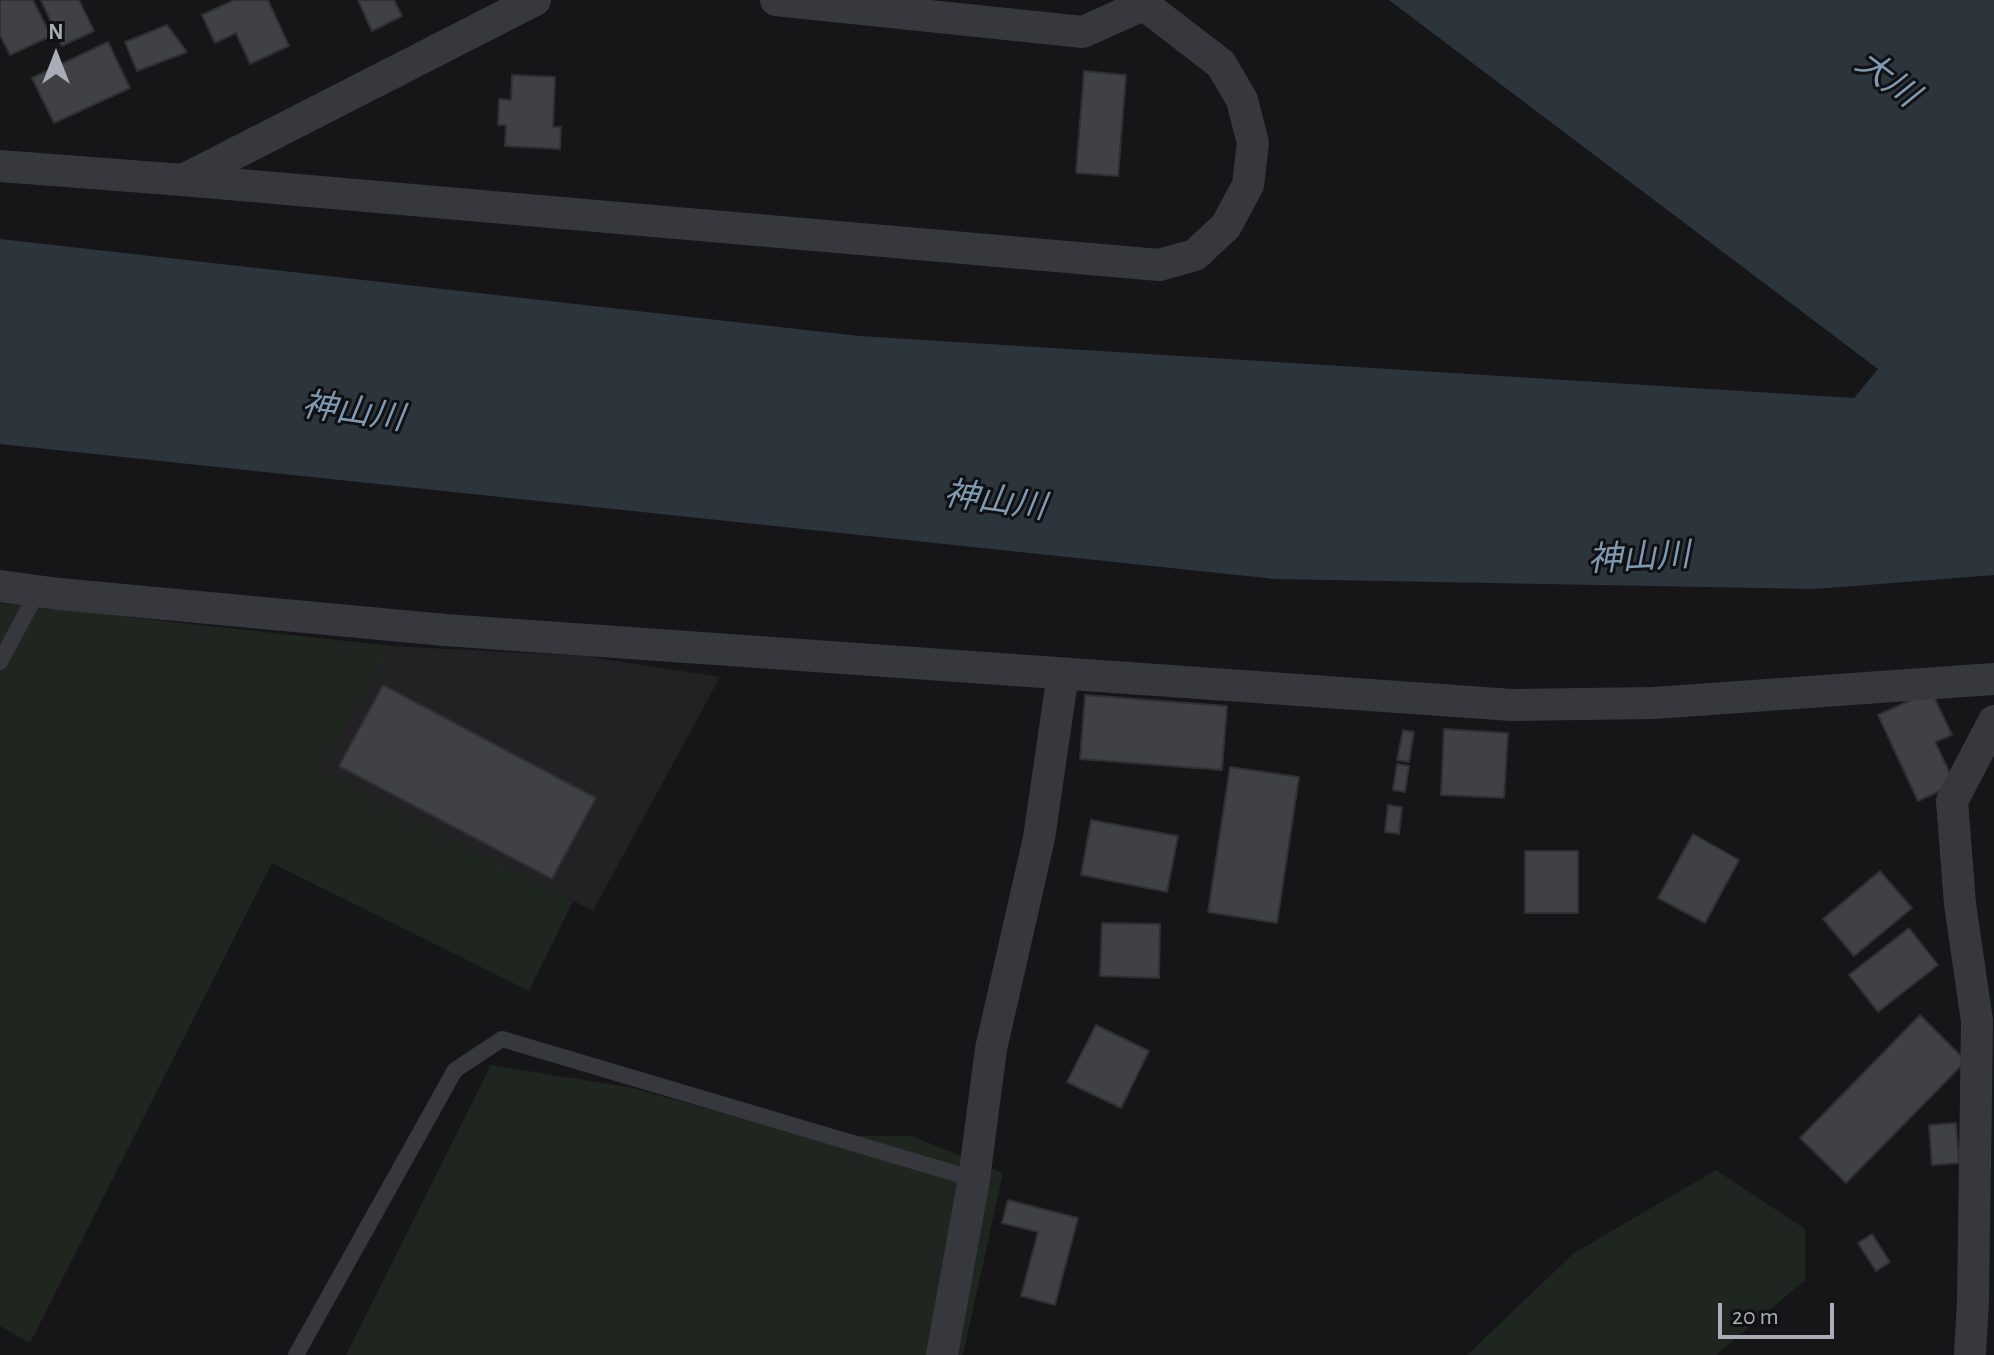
<!DOCTYPE html>
<html>
<head>
<meta charset="utf-8">
<style>
  body { margin:0 }
  #map { position:relative; width:1994px; height:1355px; overflow:hidden; background:#161618; font-family:"Alegreya Sans",sans-serif }
  canvas { display:block }
  .north { position:absolute; left:16px; top:16px; width:80px; height:80px; -webkit-text-stroke:6px #111113; paint-order:stroke; rotate:0deg; font-size:22px; font-weight:700; line-height:32px; text-align:center; color:#a8adb8 }
  .north::after { content:''; display:block; margin:auto; width:28px; height:36px; background:#a8adb8; clip-path:polygon(50% 0,100% 100%,50% 72%,0 100%) }
  .scale { position:absolute; left:1718px; top:1303px; width:116px; height:36px; box-sizing:border-box; border:4px solid #a8adb8; border-top:0; padding-left:10px; font-size:24px; line-height:28px; white-space:nowrap; color:#a8adb8; -webkit-text-stroke:6px #111113; paint-order:stroke }
</style>
</head>
<body>
<div id="map">
<canvas width="1994" height="1355"></canvas>
<div class="north">N</div>
<div class="scale">20 m</div>
</div>
<script>
const ctx = document.querySelector('canvas').getContext('2d');
ctx.lineJoin = 'round';
function fill(path, color) {
  ctx.fillStyle = color;
  ctx.fill(path, 'evenodd');
}
function toPath(rows) {
  const path = new Path2D();
  for (const r of rows) {
    path.moveTo(r[0], r[1]);
    for (let i = 2; i < r.length; i += 2) path.lineTo(r[i], r[i + 1]);
  }
  return path;
}
function trace(path, color, width, dash) {
  ctx.strokeStyle = color;
  ctx.lineWidth = width;
  ctx.lineCap = dash ? 'butt' : 'round';
  ctx.setLineDash(dash || []);
  ctx.stroke(path);
}
function label(font, color, halo, rows, align = 'center') {
  ctx.font = font + ' "Alegreya Sans","Noto Sans JP",sans-serif';
  ctx.lineWidth = 6;
  ctx.setLineDash([]);
  ctx.textBaseline = 'middle';
  ctx.strokeStyle = halo;
  ctx.fillStyle = color;
  for (const [text, x, y, turn = 0] of rows) {
    ctx.save();
    ctx.translate(x, y);
    ctx.rotate((+turn || 0) * Math.PI / 180);
    ctx.textAlign = isNaN(turn) ? turn : align;
    if (halo) ctx.strokeText(text, 0, 0);
    ctx.fillText(text, 0, 0);
    ctx.restore();
  }
}
fill(toPath([
  [392,646,584,656,720,677,593,911,318,770]
]), '#222225');
fill(toPath([
  [0,603,392,646,319,770,573,901,529,991,272,863,30,1343,0,1326],
  [491,1065,633,1088,803,1136,912,1136,1003,1173,963,1355,346,1355],
  [1716,1170,1805,1229,1805,1280,1716,1355,1467,1355,1574,1253]
]), '#1e261f');
fill(toPath([
  [1389,0,1994,0,1994,575,1815,589,1275,579,0,444,0,239,859,336,1854,398,1878,369]
]), '#2c353c');
const building = toPath([
  [0,0,33,0,51,36,10,55,0,35,0,0],
  [41,0,79,0,94,31,62,46,41,0],
  [234,0,268,0,289,46,250,64,236,33,215,43,202,15,234,0],
  [358,0,394,0,402,16,372,31,358,0],
  [167,25,187,52,137,71,125,42,167,25],
  [108,42,130,88,54,123,32,78,108,42],
  [1084,71,1126,75,1118,176,1076,173,1084,71],
  [512,75,555,77,553,127,561,127,560,149,505,146,506,125,498,125,499,99,511,100,512,75],
  [383,685,596,798,552,879,339,766,383,685],
  [1931,691,1952,735,1935,742,1955,784,1918,801,1878,715,1931,691],
  [1085,695,1227,706,1222,770,1080,759,1085,695],
  [1444,729,1508,733,1504,798,1441,795,1444,729],
  [1403,730,1414,732,1409,762,1397,760,1403,730],
  [1397,764,1409,766,1405,792,1393,790,1397,764],
  [1230,767,1299,777,1277,923,1208,912,1230,767],
  [1388,805,1402,807,1399,834,1385,832,1388,805],
  [1091,820,1178,836,1167,892,1081,875,1091,820],
  [1693,834,1739,860,1705,923,1658,898,1693,834],
  [1525,851,1578,851,1578,913,1525,913,1525,851],
  [1880,871,1912,908,1854,956,1823,919,1880,871],
  [1102,923,1160,924,1159,978,1100,976,1102,923],
  [1909,928,1938,965,1878,1012,1849,975,1909,928],
  [1920,1015,1966,1061,1846,1183,1800,1138,1920,1015],
  [1096,1025,1149,1051,1121,1108,1067,1082,1096,1025],
  [1956,1123,1959,1163,1932,1165,1929,1125,1956,1123],
  [1008,1200,1078,1218,1055,1305,1021,1296,1038,1232,1002,1223,1008,1200],
  [1872,1234,1890,1262,1876,1271,1858,1243,1872,1234]
]);
fill(building, '#404145');
trace(building, '#303034', 2);
trace(toPath([
  [0,662,38,591],
  [296,1355,455,1070,502,1039,974,1179]
]), '#37383d', 16);
trace(toPath([
  [776,0,1083,32,1143,5],
  [0,166,183,180,1159,265,1195,255,1226,226,1248,185,1253,143,1242,100,1221,64,1138,0],
  [183,180,535,0],
  [0,586,59,594,445,630,1512,705,1654,703,1994,679],
  [942,1355,974,1179,991,1049,1039,838,1063,674],
  [1970,1355,1973,1301,1977,1021,1960,904,1952,801,1994,721]
]), '#37383d', 32);
label('italic 34px', '#7f9bb3', '#111113', [
  ["大川",1887,79,37],
  ["神山川",353,412,8],
  ["神山川",995,501,8],
  ["神山川",1639,558,-3]
]);
</script>
</body>
</html>
